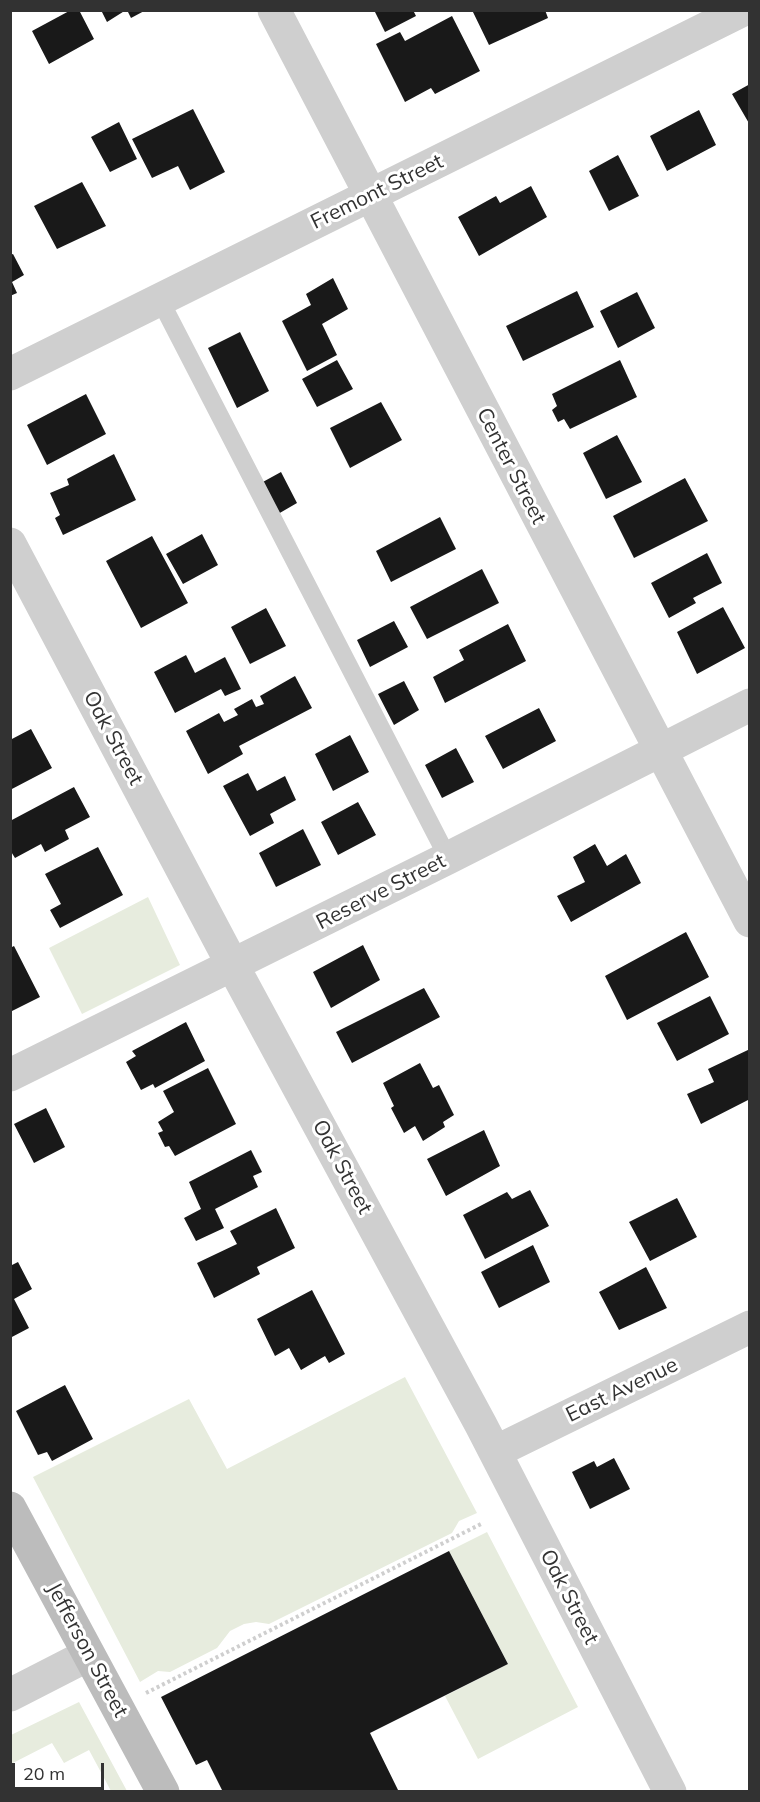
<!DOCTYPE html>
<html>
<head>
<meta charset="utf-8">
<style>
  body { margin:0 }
  #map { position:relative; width:760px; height:1802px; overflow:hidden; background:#fff; font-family:Mulish,sans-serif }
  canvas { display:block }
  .frame { position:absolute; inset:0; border:12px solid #323232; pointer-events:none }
  .scale { position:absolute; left:12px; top:1763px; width:92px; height:27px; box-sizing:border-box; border:3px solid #323232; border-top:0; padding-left:8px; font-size:18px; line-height:21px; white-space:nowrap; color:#323232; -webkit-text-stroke:4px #fff; paint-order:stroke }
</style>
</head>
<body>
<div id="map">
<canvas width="760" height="1802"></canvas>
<div class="frame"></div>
<div class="scale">20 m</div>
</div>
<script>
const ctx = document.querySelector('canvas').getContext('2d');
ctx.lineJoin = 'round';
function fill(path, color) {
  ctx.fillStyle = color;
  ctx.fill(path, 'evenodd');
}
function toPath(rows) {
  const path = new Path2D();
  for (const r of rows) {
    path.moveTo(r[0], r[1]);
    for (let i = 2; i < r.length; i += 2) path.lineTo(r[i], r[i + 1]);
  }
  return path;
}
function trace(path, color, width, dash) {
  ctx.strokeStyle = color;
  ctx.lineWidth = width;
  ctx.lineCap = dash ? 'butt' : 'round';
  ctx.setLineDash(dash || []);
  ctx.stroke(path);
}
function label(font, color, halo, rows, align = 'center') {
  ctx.font = font + ' Mulish,sans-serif';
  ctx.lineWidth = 6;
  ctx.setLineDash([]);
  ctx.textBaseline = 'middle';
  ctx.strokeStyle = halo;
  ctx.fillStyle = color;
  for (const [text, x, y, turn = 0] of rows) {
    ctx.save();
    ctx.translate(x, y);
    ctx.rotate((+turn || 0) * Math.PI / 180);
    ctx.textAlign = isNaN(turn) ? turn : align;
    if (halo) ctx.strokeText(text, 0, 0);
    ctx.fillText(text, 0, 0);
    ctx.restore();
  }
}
fill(toPath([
  [148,897,180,965,82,1014,49,948],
  [405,1377,477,1513,459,1521,452,1533,269,1624,256,1622,244,1624,230,1631,217,1648,170,1672,158,1671,140,1682,33,1477,189,1399,227,1469],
  [487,1532,578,1707,478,1759,445,1696,508,1664,449,1551],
  [79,1702,99,1739,127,1791,111,1791,89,1750,64,1763,52,1743,11,1764,11,1735]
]), '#e7ecde');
fill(toPath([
  [71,10,79,10,94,39,49,64,32,31],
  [101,10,126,10,107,22],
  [127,10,146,10,131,18],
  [374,10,413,10,416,16,385,32],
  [472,10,545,10,548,18,489,45],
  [452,16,480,71,435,94,431,88,405,102,376,44,400,32,405,41],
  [750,84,750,125,732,94],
  [193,109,225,172,190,190,178,166,152,178,132,139],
  [699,110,716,145,667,171,650,136],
  [119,122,137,159,110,172,91,137],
  [618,155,639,196,609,211,589,171],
  [82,182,106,226,57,249,34,206],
  [531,186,547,217,479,256,458,217,496,196,500,203],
  [13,254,24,275,12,282,17,293,10,296,10,255],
  [333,278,348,309,322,324,337,355,307,371,282,321,311,305,306,294],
  [577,291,594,327,523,361,506,326],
  [637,292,655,328,618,348,600,311],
  [240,332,269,391,237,408,208,348],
  [337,360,353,389,317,407,302,379],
  [620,360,637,397,570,429,564,419,558,422,552,410,557,406,552,394],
  [86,394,106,434,47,465,27,425],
  [381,402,402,440,350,468,330,428],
  [617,435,642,482,606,499,583,453],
  [114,454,136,500,63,535,55,518,60,515,50,493,69,485,67,479],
  [281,472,297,503,278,514,261,483],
  [685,478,708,521,634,558,613,516],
  [440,517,456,549,391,582,376,551],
  [202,534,218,565,183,584,166,554],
  [152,536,188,603,141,628,106,561],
  [707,553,722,583,693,598,696,603,669,618,651,583],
  [482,569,499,603,427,639,410,607],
  [723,607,745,648,697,674,677,632],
  [266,608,286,646,250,664,231,627],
  [394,621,408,647,370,667,357,640],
  [508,624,526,661,445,703,433,677,464,660,459,650],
  [186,655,195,673,225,657,241,689,225,696,221,689,175,713,154,672],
  [295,676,312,708,239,746,243,754,208,774,186,731,219,713,224,722,238,715,234,709,252,699,256,707,264,704,260,696],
  [404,681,419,710,394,725,378,694],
  [539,708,556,741,503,769,485,736],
  [31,729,52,768,10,790,10,740],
  [350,735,369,772,333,791,315,754],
  [456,748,474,782,442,798,425,765],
  [248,773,257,791,285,776,296,800,270,814,274,823,250,836,223,786],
  [74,787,90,817,65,830,69,839,45,852,41,844,15,858,10,850,10,821],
  [358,802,376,835,338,855,321,822],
  [303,829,321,865,276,887,259,853],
  [595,844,607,866,626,854,641,883,571,922,557,896,585,882,573,857],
  [98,847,123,895,60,928,50,910,61,904,45,874],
  [686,932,709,977,627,1020,605,976],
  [363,945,380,980,331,1008,313,972],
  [14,946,40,997,10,1012,10,948],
  [424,988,440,1017,352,1063,336,1032],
  [710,996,729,1034,677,1061,657,1023],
  [186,1022,205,1061,155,1088,153,1084,141,1090,126,1062,136,1056,132,1051],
  [750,1049,750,1099,701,1124,687,1094,714,1082,708,1069],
  [420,1063,433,1088,439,1085,454,1115,443,1122,445,1127,423,1141,415,1126,404,1133,391,1108,394,1106,383,1083],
  [208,1068,236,1124,175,1156,169,1146,165,1147,158,1133,163,1131,158,1122,174,1112,163,1091],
  [46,1108,65,1147,34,1163,14,1124],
  [484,1130,500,1166,446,1196,427,1159],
  [251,1150,262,1172,253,1176,258,1187,215,1209,224,1228,196,1241,184,1218,201,1209,189,1182],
  [530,1190,549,1226,485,1259,463,1215,507,1192,512,1199],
  [677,1198,697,1237,650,1261,629,1222],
  [276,1208,295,1248,257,1267,260,1274,214,1298,197,1263,237,1244,230,1231],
  [533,1245,550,1282,499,1308,481,1272],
  [18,1262,32,1289,14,1299,29,1328,10,1338,10,1266],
  [646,1267,667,1308,619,1330,599,1292],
  [312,1290,345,1354,329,1363,325,1356,301,1370,289,1348,275,1356,257,1319],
  [65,1385,93,1439,52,1461,47,1452,38,1455,16,1411],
  [614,1458,630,1489,590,1509,572,1472,594,1461,597,1467],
  [449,1551,508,1664,370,1733,399,1792,223,1792,207,1760,196,1765,161,1697]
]), '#191919');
trace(toPath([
  [146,1693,483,1523]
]), '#cfcfcf', 4, [3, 3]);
trace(toPath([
  [159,298,448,858]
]), '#cfcfcf', 18);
trace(toPath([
  [274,10,750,921],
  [10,374,743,10],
  [10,544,241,981,481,1425,670,1792],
  [10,1075,448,858,750,705],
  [495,1452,750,1327],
  [10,1695,88,1655]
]), '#cfcfcf', 33);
trace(toPath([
  [10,1508,163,1792]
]), '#bcbcbc', 33);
label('21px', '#323232', '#fff', [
  ["Fremont Street",377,192,-26],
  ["Center Street",511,466,63],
  ["Oak Street",113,738,62],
  ["Reserve Street",381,892,-27],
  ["Oak Street",342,1167,62],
  ["East Avenue",622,1390,-26],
  ["Oak Street",569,1597,63],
  ["Jefferson Street",87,1650,62]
]);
</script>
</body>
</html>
